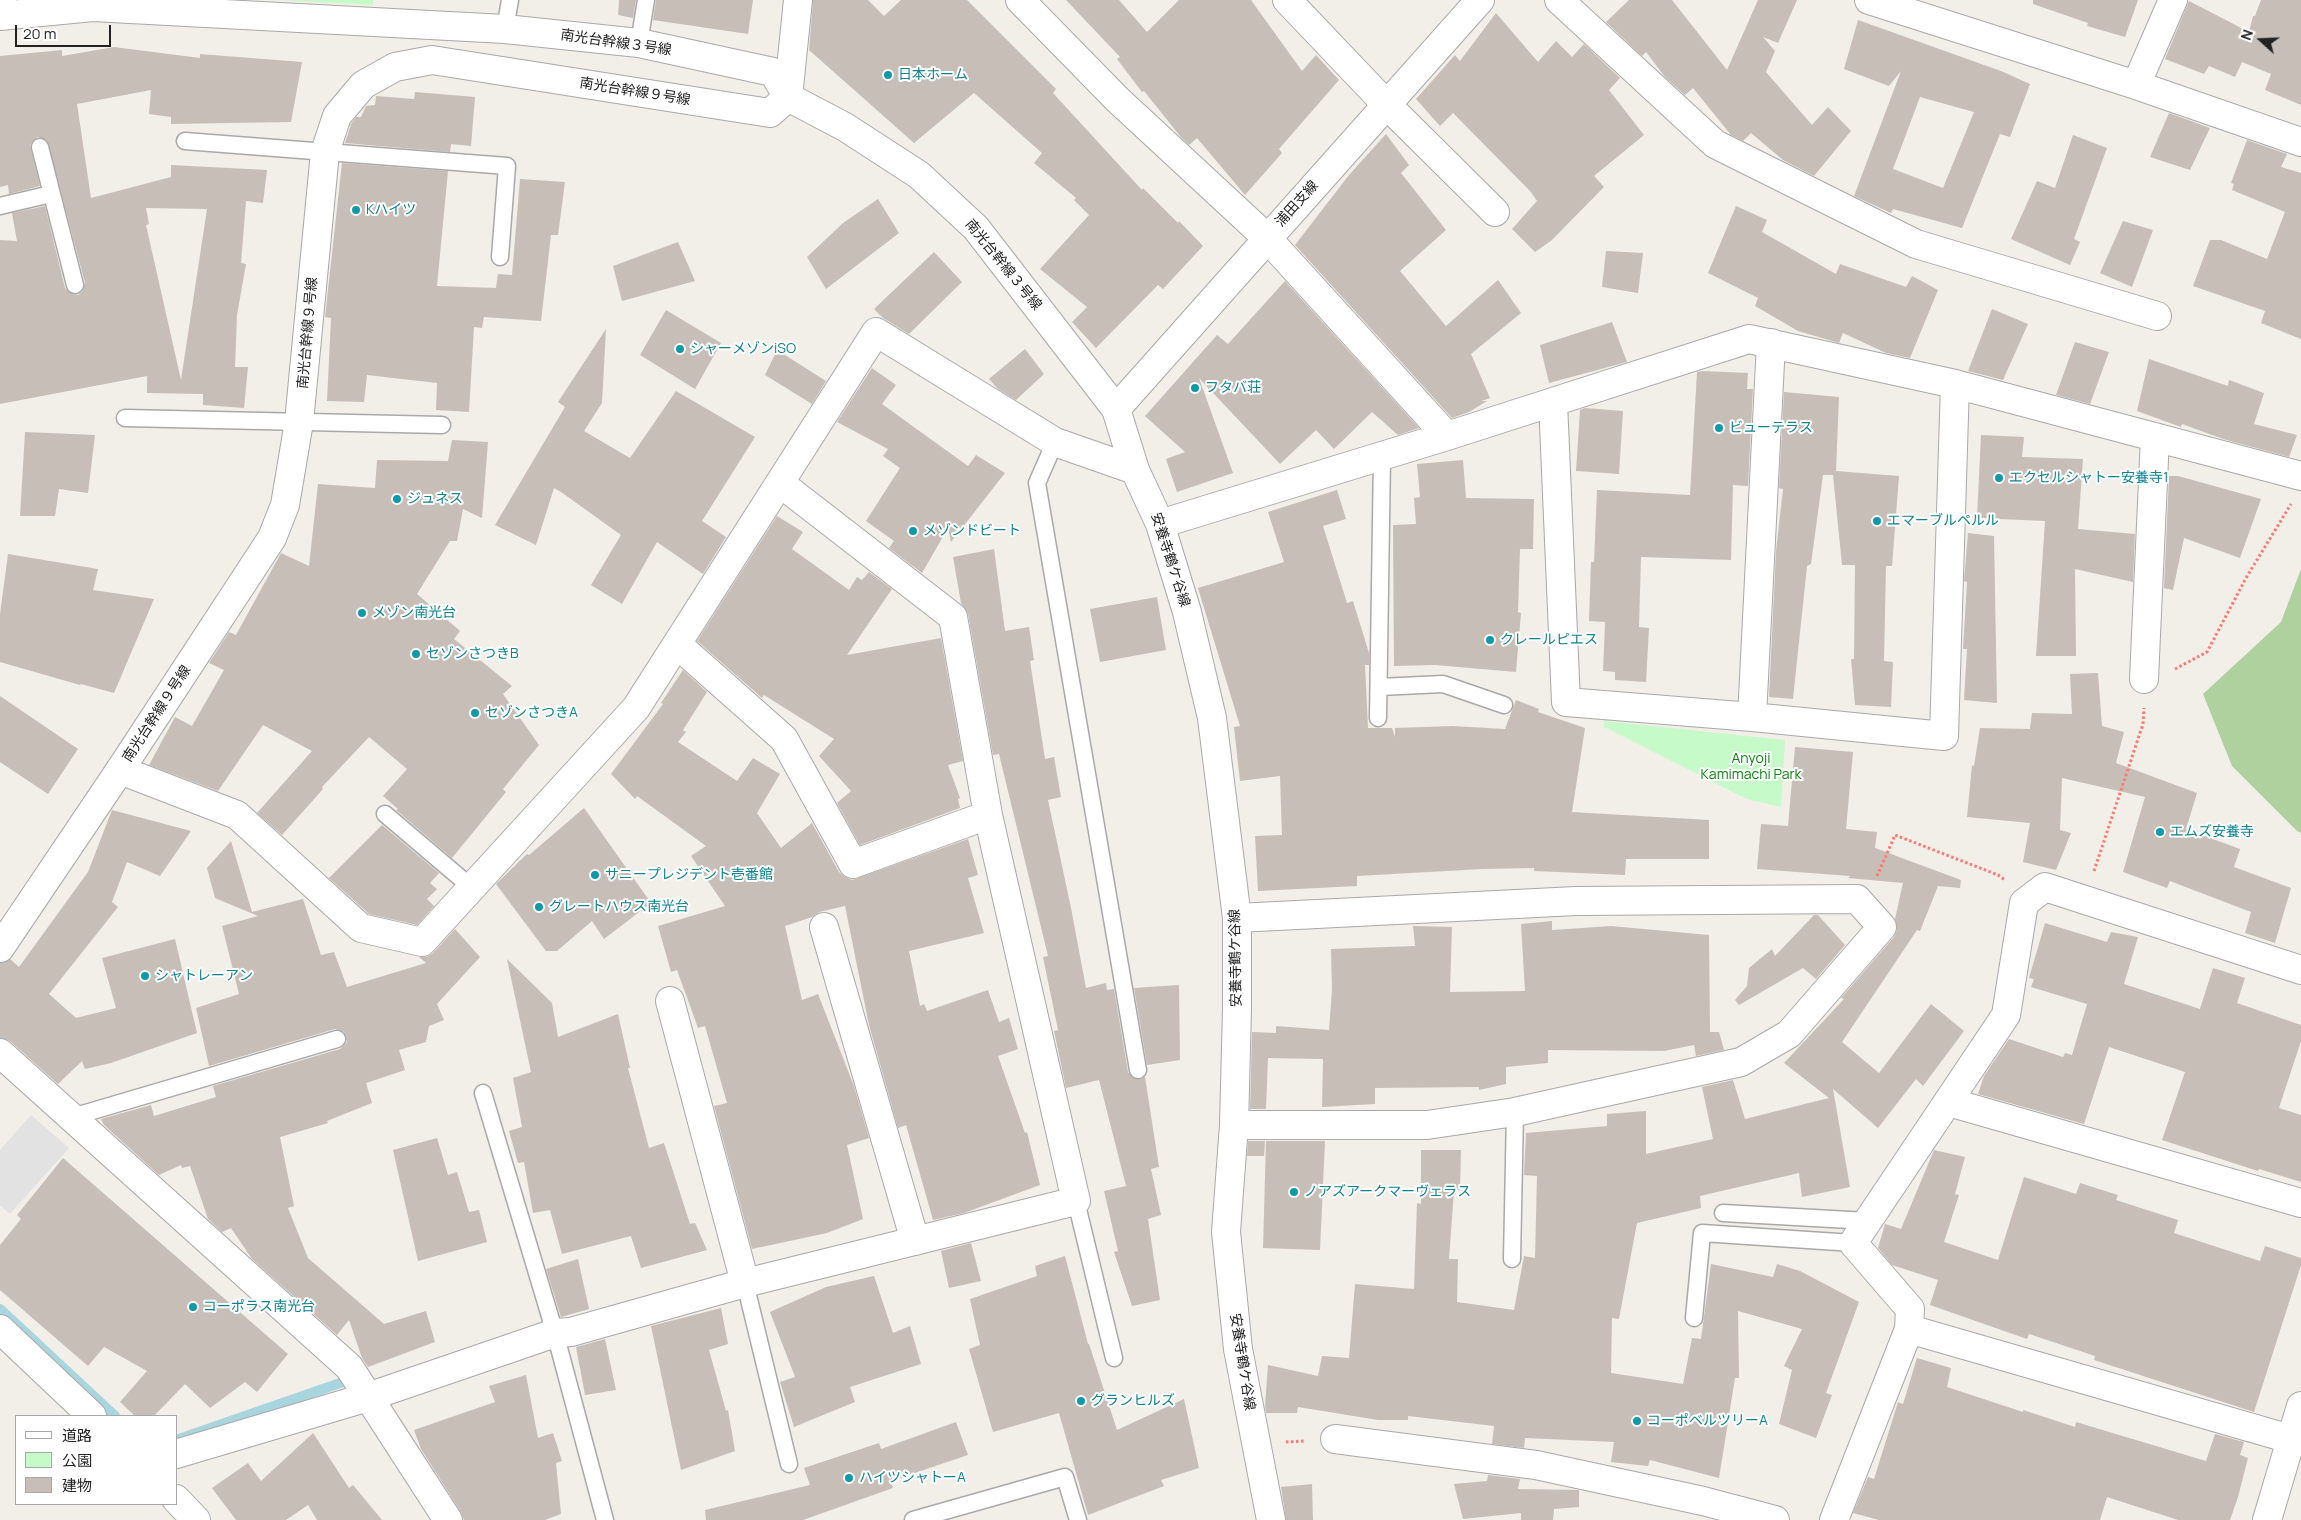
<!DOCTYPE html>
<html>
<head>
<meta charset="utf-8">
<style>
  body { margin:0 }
  #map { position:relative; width:2301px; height:1520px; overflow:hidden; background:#f2eee8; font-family:Manrope,"Noto Sans JP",sans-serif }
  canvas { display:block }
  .legend { position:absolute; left:15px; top:1415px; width:162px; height:90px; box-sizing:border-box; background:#fff; border:1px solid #a7a7a7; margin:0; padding:6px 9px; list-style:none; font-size:15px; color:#222 }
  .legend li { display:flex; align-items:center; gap:10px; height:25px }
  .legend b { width:25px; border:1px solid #a7a7a7 }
  .north { position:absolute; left:2236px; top:15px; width:50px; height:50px; -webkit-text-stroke:4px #fff; paint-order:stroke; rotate:290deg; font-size:14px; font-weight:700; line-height:20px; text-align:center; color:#222 }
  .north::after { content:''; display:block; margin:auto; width:18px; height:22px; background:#222; clip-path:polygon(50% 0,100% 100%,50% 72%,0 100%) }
  .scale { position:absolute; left:15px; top:25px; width:96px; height:22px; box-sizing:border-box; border:2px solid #222; border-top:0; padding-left:6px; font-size:15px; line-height:18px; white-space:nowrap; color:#222; -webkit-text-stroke:4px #fff; paint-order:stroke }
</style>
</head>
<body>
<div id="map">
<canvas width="2301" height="1520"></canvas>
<ul class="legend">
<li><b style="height:6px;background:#fff"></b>道路</li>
<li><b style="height:14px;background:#c7fac9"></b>公園</li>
<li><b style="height:14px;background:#c7beb7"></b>建物</li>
</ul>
<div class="north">N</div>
<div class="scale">20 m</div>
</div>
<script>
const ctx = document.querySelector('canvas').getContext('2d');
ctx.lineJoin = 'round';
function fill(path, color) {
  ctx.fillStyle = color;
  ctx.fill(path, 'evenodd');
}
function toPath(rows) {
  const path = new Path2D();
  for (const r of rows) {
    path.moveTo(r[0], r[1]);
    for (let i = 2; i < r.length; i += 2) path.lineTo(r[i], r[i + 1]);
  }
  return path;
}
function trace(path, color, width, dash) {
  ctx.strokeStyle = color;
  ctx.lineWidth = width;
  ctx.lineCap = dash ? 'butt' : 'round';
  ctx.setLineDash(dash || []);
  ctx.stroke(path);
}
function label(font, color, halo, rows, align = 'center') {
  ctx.font = font + ' Manrope,"Noto Sans JP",sans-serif';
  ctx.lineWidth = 4;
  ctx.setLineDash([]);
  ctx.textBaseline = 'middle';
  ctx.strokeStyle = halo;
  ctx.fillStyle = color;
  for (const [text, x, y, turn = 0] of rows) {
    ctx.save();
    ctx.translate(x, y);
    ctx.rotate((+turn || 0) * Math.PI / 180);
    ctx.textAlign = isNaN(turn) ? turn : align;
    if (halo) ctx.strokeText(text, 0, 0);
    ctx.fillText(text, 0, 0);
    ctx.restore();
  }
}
fill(toPath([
  [2301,569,2301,833,2297,831,2232,766,2203,694,2281,622]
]), '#aed19d');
fill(toPath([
  [281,0,373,0,373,5],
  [1604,721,1785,740,1781,807,1747,799,1604,727]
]), '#c7fac9');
fill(toPath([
  [31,1115,69,1148,10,1214,0,1205,0,1150]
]), '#e2e2e2');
trace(toPath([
  [0,1309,115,1416],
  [176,1440,343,1382]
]), '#a9d5df', 10);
fill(toPath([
  [619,0,636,0,633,18,618,15],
  [656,0,753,0,748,34,653,20],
  [813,0,868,0,884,16,901,0,967,0,1056,89,1053,93,1142,190,1143,188,1178,223,1179,221,1203,246,1163,289,1158,285,1096,348,1072,322,1087,307,1040,269,1089,215,1074,200,1076,198,1034,163,1042,153,974,93,914,143,809,50],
  [1066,0,1119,0,1147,32,1179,0,1251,0,1302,71,1316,55,1339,80,1279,149,1282,153,1245,195,1197,138,1189,145,1180,136,1144,91,1142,92,1117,59,1120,57],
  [1629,0,1672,0,1727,70,1758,0,1797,0,1778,43,1763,37,1775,51,1766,72,1812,125,1828,107,1851,131,1814,176,1783,160,1751,133,1743,141,1731,135,1693,88,1685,95,1665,77,1646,52,1642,56,1606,22],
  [2033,0,2138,0,2125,37,2087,26,2088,23,2033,4],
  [2261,0,2301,0,2301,105,2265,90,2271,74,2242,62,2235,77,2209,66,2204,74,2165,59,2189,1,2249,32,2253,16,2255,16],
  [1496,13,1538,62,1556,41,1572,57,1584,44,1620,78,1609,90,1644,135,1594,176,1604,187,1552,240,1535,252,1512,229,1537,201,1531,192,1453,113,1440,126,1416,99,1455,55,1460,61],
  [1858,20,2001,71,2030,84,2010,137,2000,134,1962,228,1893,209,1891,213,1854,196,1901,71,1889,86,1844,69],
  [1920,97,1974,112,1943,188,1893,169],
  [114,47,200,58,200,54,302,62,291,122,171,124,171,117,149,114,151,90,77,104,91,198,171,177,171,165,267,170,263,203,246,201,241,263,246,264,237,315,235,367,248,367,244,408,203,405,203,394,147,393,147,376,0,404,0,240,17,241,12,213,45,206,65,288,72,294,78,295,82,292,85,283,47,140,37,137,30,145,40,186,9,194,8,185,0,187,0,56,62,50,62,56],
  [146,208,207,209,181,380,146,225,149,224],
  [415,92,475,97,471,146,451,144,450,152,345,143,351,124,356,117,361,117,366,106,375,105,376,96,414,99],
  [2169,113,2210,128,2190,170,2150,157],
  [1386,134,1409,165,1401,173,1446,230,1400,271,1446,326,1498,280,1521,313,1471,354,1490,398,1481,401,1487,401,1469,412,1452,418,1295,245,1349,175],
  [2073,135,2107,148,2074,239,2080,242,2070,265,2011,239,2037,181,2055,188],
  [2247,140,2287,154,2281,167,2301,173,2301,339,2261,323,2265,311,2193,286,2210,240,2221,240,2267,259,2285,212,2232,190,2234,184,2231,183],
  [342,163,448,171,437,286,496,288,498,274,512,275,520,179,565,182,558,235,551,235,541,321,484,317,482,328,474,327,469,412,436,410,437,383,367,375,364,402,327,401,331,318,325,317],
  [878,199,899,233,826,289,807,257,843,223],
  [1736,206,1767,220,1762,232,1836,274,1840,264,1906,287,1912,276,1938,290,1910,358,1886,353,1843,333,1839,343,1798,331,1755,306,1758,298,1708,273],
  [2123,221,2153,230,2132,287,2100,273],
  [678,242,695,281,622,301,613,266],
  [1606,251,1643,253,1638,293,1602,287],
  [934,252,962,282,909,334,883,318,874,309],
  [1285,281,1419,428,1398,435,1372,412,1334,449,1316,430,1280,464,1199,378,1233,473,1177,492,1166,459,1185,452,1145,416,1217,335,1228,344],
  [1992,309,2028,324,2003,380,1968,371],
  [666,310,721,343,695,389,640,355],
  [1612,322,1627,362,1549,383,1540,345],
  [606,329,602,403,584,431,630,458,676,391,755,437,702,521,726,537,703,574,657,542,622,604,591,585,621,535,561,492,554,488,536,545,495,525,565,407,558,402],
  [2075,342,2109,352,2090,404,2056,395],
  [1025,349,1044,374,1016,400,998,389,989,379],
  [777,350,826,381,812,404,765,375],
  [2149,359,2228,386,2229,380,2264,393,2254,424,2297,435,2289,457,2223,439,2182,424,2181,427,2137,411],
  [872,368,896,385,882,404,968,466,976,455,1005,473,951,542,948,528,922,573,889,548,894,541,866,521,900,468,883,456,888,449,837,422],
  [1702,371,1748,373,1747,389,1753,389,1748,486,1733,485,1731,560,1641,557,1639,627,1649,628,1646,682,1615,680,1615,672,1603,671,1605,622,1589,621,1591,562,1594,562,1597,490,1690,495,1697,372],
  [1784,392,1839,397,1836,471,1899,476,1892,566,1886,566,1884,661,1893,662,1891,707,1855,705,1851,659,1854,659,1855,565,1842,565,1833,475,1823,475,1811,564,1807,566,1793,699,1769,697,1776,551,1783,489,1779,488],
  [1585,408,1623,411,1619,474,1576,471,1580,410],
  [25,432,95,435,88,493,59,489,55,516,20,516],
  [1981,435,2024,437,2022,457,2083,459,2078,529,2135,534,2133,582,2075,569,2076,656,2036,656,2045,521,1977,518],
  [452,440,488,442,482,518,463,509,457,541,450,541,417,594,460,631,454,639,512,686,503,694,539,745,503,789,506,792,452,858,396,810,398,809,383,796,407,769,369,737,322,787,323,789,282,835,257,813,312,751,263,725,218,791,149,765,175,717,192,726,224,670,209,663,229,632,236,635,281,553,309,566,318,484,375,488,377,460,448,461],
  [1463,460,1466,498,1534,499,1533,549,1520,549,1518,612,1521,613,1516,672,1435,665,1394,666,1393,525,1416,524,1414,498,1420,497,1417,464],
  [2169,476,2178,476,2261,499,2240,558,2184,538,2173,590,2164,588],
  [1337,490,1346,519,1323,526,1347,603,1353,601,1369,653,1369,665,1365,665,1368,728,1392,728,1395,737,1395,728,1452,726,1505,729,1516,700,1539,709,1538,712,1585,728,1572,812,1709,820,1709,859,1626,859,1625,875,1534,871,1534,868,1482,869,1357,876,1357,886,1258,891,1255,836,1282,835,1280,776,1240,781,1234,727,1240,726,1198,588,1284,562,1268,512],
  [777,516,803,532,792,549,849,590,857,577,862,580,869,572,892,589,847,655,941,638,963,761,948,765,960,798,958,799,960,808,860,845,837,803,851,791,819,756,834,739,764,695,762,698,697,641],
  [1968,533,1994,536,1997,703,1964,700,1967,649,1963,649,1967,582,1964,581],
  [994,549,1005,631,1029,627,1034,660,1030,661,1045,759,1054,757,1061,797,1048,800,1071,908,1086,988,1106,983,1107,990,1114,989,1128,1072,1135,1079,1145,1077,1159,1167,1151,1169,1161,1215,1148,1219,1160,1300,1132,1306,1114,1252,1118,1251,1104,1191,1126,1186,1099,1080,1066,1088,1054,1031,1058,1030,1043,957,1048,956,999,754,993,755,968,614,961,603,953,557],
  [8,554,98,569,93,590,154,599,114,693,81,684,80,685,0,662,0,614],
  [1157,597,1166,650,1100,662,1090,609],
  [683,670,707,692,683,730,686,732,678,742,737,781,753,758,780,774,757,813,781,848,812,823,839,872,845,877,852,880,968,839,978,875,968,878,984,933,909,951,920,1006,924,1004,927,1011,988,990,999,1022,1009,1018,1018,1049,998,1056,1025,1133,1027,1132,1040,1185,964,1213,933,1220,906,1125,898,1128,869,1025,845,906,819,912,812,917,785,926,802,1000,818,994,854,1086,869,1138,847,1145,863,1219,827,1233,752,1249,714,1106,727,1103,705,1026,698,1028,677,970,671,972,658,926,725,906,691,856,706,846,637,796,635,799,611,774,663,704,661,703],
  [2098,673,2102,726,2124,732,2116,763,2197,793,2186,829,2240,849,2234,867,2291,888,2275,943,2245,933,2251,912,2170,881,2167,888,2123,872,2145,797,2062,778,2060,830,2071,833,2056,870,2023,862,2030,823,1967,817,1972,765,1974,766,1980,728,2030,729,2032,713,2072,714,2070,674],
  [0,696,78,749,48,794,0,762],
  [1795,747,1853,752,1846,829,1877,832,1875,848,1961,880,1960,888,1938,886,1920,931,1917,930,1842,1042,1879,1073,1931,1004,1964,1031,1923,1086,1916,1079,1878,1128,1833,1089,1850,1187,1802,1197,1799,1173,1700,1196,1701,1208,1637,1223,1619,1319,1612,1318,1611,1373,1683,1384,1692,1338,1701,1339,1711,1264,1773,1277,1777,1264,1800,1271,1859,1302,1826,1393,1832,1395,1816,1438,1779,1424,1792,1370,1784,1366,1802,1329,1738,1311,1739,1378,1735,1378,1719,1478,1650,1460,1648,1466,1611,1462,1614,1442,1525,1438,1524,1448,1492,1444,1494,1426,1408,1416,1408,1420,1378,1420,1298,1407,1297,1413,1266,1413,1265,1406,1268,1365,1318,1376,1322,1356,1349,1358,1355,1284,1414,1289,1417,1203,1421,1204,1421,1150,1461,1150,1460,1190,1454,1190,1449,1259,1458,1259,1457,1302,1514,1310,1524,1256,1535,1258,1537,1176,1524,1175,1526,1133,1607,1126,1607,1114,1646,1111,1646,1154,1713,1139,1702,1087,1733,1080,1745,1119,1829,1098,1784,1063,1844,999,1841,998,1894,937,1897,930,1895,919,1903,883,1848,878,1850,876,1757,869,1761,824,1788,826],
  [584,808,651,903,604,939,592,921,557,951,546,951,496,884,527,854,529,855],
  [112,810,191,831,160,876,127,862,112,902,118,907,49,994,76,1018,116,1008,102,958,175,939,197,1033,111,1063,85,1069,82,1061,58,1084,10,1041,0,1038,0,963,10,959,19,967,88,872],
  [382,825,439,873,430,883,437,889,427,899,434,906,417,925,369,914,329,878],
  [231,841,252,912,303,899,321,955,334,952,347,987,426,963,419,957,427,957,433,953,455,929,480,957,437,1004,444,1020,429,1026,426,1042,399,1050,405,1070,366,1083,372,1103,327,1121,328,1123,280,1137,294,1206,288,1208,308,1258,384,1324,426,1311,435,1342,368,1367,362,1358,349,1320,337,1335,252,1259,231,1228,222,1232,208,1219,190,1166,182,1168,181,1165,159,1175,104,1125,101,1119,151,1105,154,1116,216,1097,213,1086,340,1049,347,1042,344,1032,335,1029,209,1066,196,1008,239,994,222,926,258,916,215,898,207,868],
  [1814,915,1818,915,1845,945,1816,979,1803,968,1739,1005,1735,1000,1747,986,1749,968,1772,949,1775,956],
  [1552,921,1552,930,1611,926,1709,935,1710,1032,1719,1032,1724,1050,1696,1056,1694,1045,1664,1051,1548,1050,1548,1063,1506,1067,1506,1084,1479,1090,1479,1087,1375,1088,1375,1104,1322,1107,1323,1059,1268,1058,1266,1109,1250,1109,1252,1032,1276,1033,1276,1026,1329,1030,1332,990,1331,949,1415,946,1413,926,1452,927,1450,992,1525,991,1521,924],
  [2045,923,2107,942,2111,932,2138,937,2124,984,2200,1009,2213,968,2245,978,2237,1003,2301,1025,2301,1041,2279,1108,2301,1115,2301,1182,2259,1169,2258,1171,2162,1140,2185,1072,2109,1047,2084,1124,1978,1094,1984,1076,2009,1039,2063,1057,2065,1053,2072,1055,2087,1004,2031,987,2034,979,2029,978],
  [507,959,552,1003,558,1037,618,1014,630,1068,628,1068,649,1148,664,1143,690,1224,695,1223,707,1250,641,1268,631,1236,562,1254,550,1210,533,1213,524,1162,518,1163,509,1131,522,1127,513,1078,531,1072],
  [1179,985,1180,1060,1147,1065,1134,988],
  [437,1138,448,1175,457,1172,469,1212,479,1210,487,1242,418,1261,393,1150],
  [1248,1141,1265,1141,1264,1156,1247,1156],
  [1266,1141,1325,1141,1320,1250,1263,1248],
  [1934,1150,1965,1157,1955,1194,1959,1195,1944,1242,1998,1260,2024,1177,2076,1194,2080,1183,2118,1195,2116,1200,2178,1220,2174,1233,2260,1261,2265,1246,2301,1258,2301,1265,2254,1412,2094,1360,2095,1356,2029,1334,2027,1339,1930,1305,1938,1280,1892,1265,1878,1248,1885,1224,1901,1229],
  [63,1158,288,1354,257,1392,245,1382,210,1408,185,1384,154,1416,135,1416,120,1402,147,1371,104,1347,88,1366,0,1290,0,1245,21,1219,17,1215],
  [971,1243,981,1281,949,1288,941,1251],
  [1065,1256,1088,1344,1089,1344,1117,1430,1184,1399,1199,1468,1161,1480,1164,1486,1088,1515,1059,1413,993,1432,969,1349,980,1345,970,1299,1037,1276,1035,1266],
  [578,1259,589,1309,561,1317,546,1269],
  [874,1276,893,1333,910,1326,921,1364,850,1387,855,1402,794,1427,780,1382,795,1377,770,1312,826,1287],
  [721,1308,728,1344,709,1350,726,1411,728,1410,735,1451,681,1470,651,1326],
  [605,1339,616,1390,585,1395,576,1347],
  [1917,1358,1951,1368,1947,1387,2023,1412,2023,1410,2075,1427,2076,1422,2206,1461,2215,1434,2244,1442,2240,1455,2248,1458,2238,1497,2230,1520,2178,1520,2107,1497,2100,1520,1879,1520,1853,1513,1868,1477,1874,1479,1898,1402,1903,1404],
  [526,1375,538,1438,553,1433,562,1461,556,1463,561,1514,545,1520,464,1520,461,1512,421,1449,414,1430,495,1402,489,1386],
  [956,1422,968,1455,891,1481,893,1488,803,1520,706,1520,705,1510,810,1485,804,1468,879,1443,881,1449],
  [313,1433,349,1488,353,1485,382,1520,317,1520,308,1505,286,1520,236,1520,212,1488,248,1463,261,1481],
  [1488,1475,1520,1479,1518,1489,1579,1490,1579,1507,1554,1509,1553,1520,1521,1520,1521,1513,1463,1519,1454,1484,1487,1481],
  [1312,1484,1313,1520,1286,1520,1281,1487]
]), '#c7beb7');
const service = toPath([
  [505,29,510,0],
  [639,43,646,0],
  [185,141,507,166,500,257],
  [40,147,75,285],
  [0,206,51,194],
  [125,418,442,425],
  [1055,442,1037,483,1138,1070],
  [1379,687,1443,684,1504,705],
  [1378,718,1382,456],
  [385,814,471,887],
  [483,1093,555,1333,605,1520],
  [72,1117,337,1039],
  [1076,1201,1114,1358],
  [1723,1213,1868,1221],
  [1512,1259,1515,1112],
  [745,1283,789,1464],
  [1694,1318,1702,1233,1853,1243],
  [913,1520,1065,1477,1078,1520]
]);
const minor = toPath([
  [1020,0,1118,100,1267,238,1447,436],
  [1287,0,1386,104,1495,212],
  [1559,0,1715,144,1916,244,2157,316],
  [1869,0,2136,85,2301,142],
  [0,2,2,0],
  [2136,85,2173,0],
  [788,97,798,0],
  [1553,402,1566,702,1752,717,1944,736,1955,384],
  [1116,409,1135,470,1160,524,1187,612,1212,718,1237,918,1237,1009,1234,1125,1226,1232,1238,1349,1271,1520],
  [1160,524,1447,436,1749,339,1955,384,2301,476],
  [678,645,784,739,853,864,988,815],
  [2144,679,2155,437],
  [1752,717,1771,343],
  [120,770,237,815,361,928,422,942,636,708,876,332,1055,442,1135,470],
  [824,927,915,1241],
  [670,1001,745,1283],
  [0,1053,349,1367,448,1520],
  [1949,1102,2301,1203],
  [1234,1125,1427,1125,1515,1112,1741,1062,1789,1034,1882,927,1857,899,1576,901,1237,918],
  [0,1329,92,1416],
  [1909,1329,1910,1309,1853,1243,2006,1015,2024,903,2045,887,2301,970],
  [1335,1439,1536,1465,1703,1501,1775,1520],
  [176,1454,368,1397,555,1333,571,1332,745,1283,1076,1201,988,815,953,617,780,483],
  [176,1499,196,1520],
  [1834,1520,1909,1329,2301,1442],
  [2267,1520,2301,1406]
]);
const tertiary = toPath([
  [0,16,93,7,505,29,639,43,773,72,788,97,845,127,919,175,976,228,1116,409,1480,0],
  [0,948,120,770,272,538,285,505,299,422,325,152,337,116,363,85,395,67,432,60,770,113,788,97]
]);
trace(service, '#a9a9a9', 19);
trace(minor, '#a9a9a9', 30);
trace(tertiary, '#a9a9a9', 30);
trace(toPath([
  [2175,669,2207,652,2246,578,2291,504],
  [2094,871,2143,724,2144,708],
  [1877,876,1895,835,1998,875,2005,880],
  [1286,1442,1305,1441]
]), '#fb7a71', 3, [2.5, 2.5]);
trace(service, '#fff', 16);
trace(minor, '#fff', 28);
trace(tertiary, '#fff', 28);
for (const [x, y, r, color] of [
  [888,75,5,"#0f9aa8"],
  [356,210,5,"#0f9aa8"],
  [680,349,5,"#0f9aa8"],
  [1195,388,5,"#0f9aa8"],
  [1719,428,5,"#0f9aa8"],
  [1999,478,5,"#0f9aa8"],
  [397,499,5,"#0f9aa8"],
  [1877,521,5,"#0f9aa8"],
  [913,531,5,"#0f9aa8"],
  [362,613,5,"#0f9aa8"],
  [1490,640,5,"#0f9aa8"],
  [416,654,5,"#0f9aa8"],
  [475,713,5,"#0f9aa8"],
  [2160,832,5,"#0f9aa8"],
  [595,875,5,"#0f9aa8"],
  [539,907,5,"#0f9aa8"],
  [145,976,5,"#0f9aa8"],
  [1294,1192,5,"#0f9aa8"],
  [193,1307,5,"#0f9aa8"],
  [1081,1401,5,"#0f9aa8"],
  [1637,1421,5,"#0f9aa8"],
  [849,1478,5,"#0f9aa8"]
]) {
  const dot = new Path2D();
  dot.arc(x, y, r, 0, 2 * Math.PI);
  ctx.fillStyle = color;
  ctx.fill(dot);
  trace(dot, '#fff', 2);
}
label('14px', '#222', '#fff', [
  ["南光台幹線３号線",616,43,8],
  ["南光台幹線９号線",635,92,9],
  ["浦田支線",1297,204,-48],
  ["南光台幹線３号線",1003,265,51],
  ["南光台幹線９号線",308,333,-85],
  ["安養寺鶴ケ谷線",1170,560,72],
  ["南光台幹線９号線",157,714,-57],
  ["安養寺鶴ケ谷線",1236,958,-91],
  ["安養寺鶴ケ谷線",1242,1362,81]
]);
label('14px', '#0d838f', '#fff', [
  ["日本ホーム",898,75],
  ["Kハイツ",366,210],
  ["シャーメゾンiSO",690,349],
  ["フタバ荘",1205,388],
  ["ビューテラス",1729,428],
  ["エクセルシャトー安養寺1",2009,478],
  ["ジュネス",407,499],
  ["エマーブルペルル",1887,521],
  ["メゾンドビート",923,531],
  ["メゾン南光台",372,613],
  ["クレールピエス",1500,640],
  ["セゾンさつきB",426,654],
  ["セゾンさつきA",485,713],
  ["エムズ安養寺",2170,832],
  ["サニープレジデント壱番館",605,875],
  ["グレートハウス南光台",549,907],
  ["シャトレーアン",155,976],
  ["ノアズアークマーヴェラス",1304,1192],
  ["コーポラス南光台",203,1307],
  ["グランヒルズ",1091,1401],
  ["コーポベルツリーA",1647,1421],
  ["ハイツシャトーA",859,1478]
], 'left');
label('14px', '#0b8411', '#fff', [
  ["Anyoji",1751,759],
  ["Kamimachi Park",1751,775]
]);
</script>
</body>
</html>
